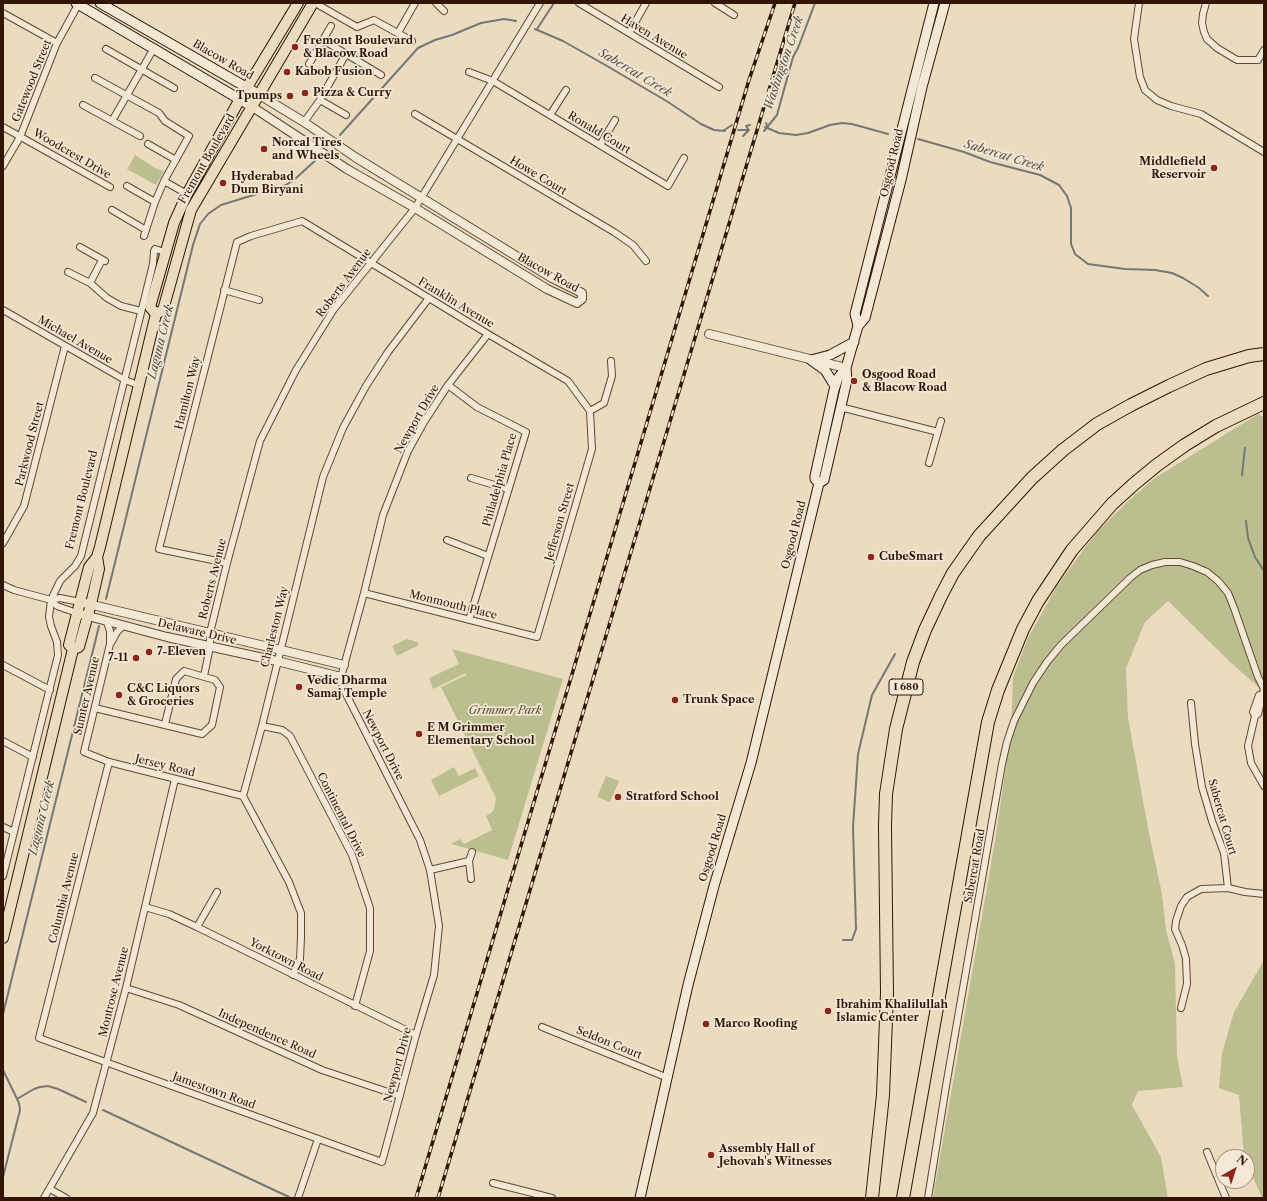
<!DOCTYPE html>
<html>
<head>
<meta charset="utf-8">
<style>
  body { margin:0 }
  #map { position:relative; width:1267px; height:1201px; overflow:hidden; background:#ecdcbf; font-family:"Libre Caslon Text",serif }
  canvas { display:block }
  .frame { position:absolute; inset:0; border:4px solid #301603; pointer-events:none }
  .north { position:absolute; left:1215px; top:1149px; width:40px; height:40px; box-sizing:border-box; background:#f3e8d5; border:1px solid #a59481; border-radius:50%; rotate:39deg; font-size:11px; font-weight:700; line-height:16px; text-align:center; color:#301603 }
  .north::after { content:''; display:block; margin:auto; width:14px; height:18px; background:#8f2418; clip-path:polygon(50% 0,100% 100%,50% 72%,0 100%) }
</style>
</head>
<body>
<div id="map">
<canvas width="1267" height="1201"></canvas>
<div class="frame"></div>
<div class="north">N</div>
</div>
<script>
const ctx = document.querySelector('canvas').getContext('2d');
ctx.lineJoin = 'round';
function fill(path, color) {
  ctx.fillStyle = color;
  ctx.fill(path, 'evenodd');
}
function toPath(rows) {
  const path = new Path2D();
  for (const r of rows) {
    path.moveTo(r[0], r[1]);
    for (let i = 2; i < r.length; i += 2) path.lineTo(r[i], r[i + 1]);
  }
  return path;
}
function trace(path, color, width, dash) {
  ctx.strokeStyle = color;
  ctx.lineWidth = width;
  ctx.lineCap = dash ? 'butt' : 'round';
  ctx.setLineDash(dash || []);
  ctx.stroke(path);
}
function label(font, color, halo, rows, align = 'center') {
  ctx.font = font + ' "Libre Caslon Text",serif';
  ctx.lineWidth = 3.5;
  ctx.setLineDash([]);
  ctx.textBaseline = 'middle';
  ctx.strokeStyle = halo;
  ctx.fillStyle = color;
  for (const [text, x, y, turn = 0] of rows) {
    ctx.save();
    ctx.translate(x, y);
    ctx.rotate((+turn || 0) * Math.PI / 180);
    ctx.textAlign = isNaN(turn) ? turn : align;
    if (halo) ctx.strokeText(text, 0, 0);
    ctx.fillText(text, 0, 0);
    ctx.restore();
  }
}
fill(toPath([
  [135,155,155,168,164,171,156,185,127,169],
  [1258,414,1264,417,1264,692,1228,660,1168,601,1145,622,1126,668,1128,718,1149,833,1162,894,1166,930,1175,963,1177,1056,1183,1087,1138,1091,1132,1105,1161,1157,1168,1198,934,1198,933,1197,995,841,1011,732,1013,677,1028,638,1057,586,1096,533,1128,501,1155,478],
  [407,639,417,642,419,645,397,656,392,646],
  [452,649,563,679,508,860,451,844,460,839,464,844,492,830,486,816,491,813,494,809,496,798,441,687,466,675,466,673,433,689,429,678,459,664],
  [454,767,459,776,475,768,479,776,439,796,431,780],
  [606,776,619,781,610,802,597,797],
  [1264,960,1264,1198,1262,1198,1247,1163,1247,1157,1244,1157,1239,1095,1219,1088,1222,1053,1234,1012]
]), '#bbbf90');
trace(toPath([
  [535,29,563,41,607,66,668,102,701,124,714,130,725,131],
  [537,29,554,3],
  [766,123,768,128],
  [765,127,779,133,796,135,808,133,830,125,842,123,852,124,888,134],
  [738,130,749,130],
  [749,130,746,126,750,125],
  [723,131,732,125],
  [764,131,777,115,793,57,798,48,815,3],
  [340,135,418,48,435,40,452,35,481,23,504,19,516,21],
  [743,136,749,130],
  [918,139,964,152,990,162,1040,175,1059,185,1067,196,1071,208,1071,244,1075,254,1088,264,1125,269,1155,270,1172,273,1183,278,1199,288,1208,296],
  [1242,475,1245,448],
  [1246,521,1248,538,1255,557,1264,571],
  [106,599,193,245,200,224,208,214,221,205,286,185,295,179,318,158],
  [843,940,852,940,856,929,853,827,858,754,872,695,895,654],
  [3,1014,99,626],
  [3,1070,19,1103,20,1110,3,1177],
  [17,1099,34,1089,40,1087,48,1086,58,1089,86,1102],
  [103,1110,289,1197]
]), '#727873', 2);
const minor = toPath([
  [315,3,357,27,374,20,412,41],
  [436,3,444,11],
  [579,3,719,87],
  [715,3,734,15],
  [1139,3,1134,39,1140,77,1145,90,1157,100,1171,106,1201,114,1264,152],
  [1206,3,1203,14,1202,23,1204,32,1207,39,1217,48,1237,60,1258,60],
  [3,13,57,43],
  [398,33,415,3],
  [629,33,646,3],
  [323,40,381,75],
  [106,49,174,88],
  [1258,60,1264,50],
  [309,64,331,26],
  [469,72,493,81,668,186,684,158],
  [95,78,159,113,165,121,189,136,164,181,155,202,144,236],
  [320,100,346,115],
  [83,105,140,136],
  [415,114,614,232,633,245,646,261],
  [550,115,566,90],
  [112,121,154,48],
  [304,122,320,100,346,54],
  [3,127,110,187],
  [148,144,176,160],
  [600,145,615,120],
  [3,166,20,137,57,43,79,3],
  [164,181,187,194],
  [127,186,155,202],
  [112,210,146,230],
  [80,247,105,261],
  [68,272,90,283,107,298,121,306,141,311],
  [90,283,102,260],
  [224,290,259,300],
  [3,310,125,380,138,385],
  [448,385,477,407,526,432,469,620],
  [840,407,938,432],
  [590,411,604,403,612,376,611,361],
  [929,463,941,421],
  [471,478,508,489],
  [447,540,488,556],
  [3,543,24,506,65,346],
  [227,563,159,549,237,242,251,236,302,221,488,334,568,381,590,411],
  [3,585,14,590,51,600,60,598,80,602],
  [364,593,537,637,592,449,590,411],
  [51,600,57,606,77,613],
  [107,622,110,631,110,644,84,752,109,762,243,796],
  [111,643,117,632,123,626],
  [3,665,50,690],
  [204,676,210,647,210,633,227,563,260,441,296,370,334,309,415,208,540,3],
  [1259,695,1253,712,1255,716,1248,746,1251,763,1264,786],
  [1191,703,1195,744,1202,787,1212,821,1224,853,1228,888],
  [95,708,202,734,212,725,220,687,215,680,184,671,176,679,165,724],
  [262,726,282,730,290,736,352,855,370,908,370,951,355,1006],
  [3,741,33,757],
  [109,762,39,1038,382,1162,416,1035,434,975,439,926,430,870,420,840,343,688,341,677,364,593,383,515,408,451,424,422,448,385,488,334],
  [3,827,14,832],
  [469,861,471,879],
  [430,870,469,861,472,852],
  [3,876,58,655,57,642,51,626,49,617,51,600,60,581,75,566,81,556,153,264,154,251,155,249,165,252],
  [145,907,169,914,197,927,416,1035],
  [197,927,217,892],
  [293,975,300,959,301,937,301,913,289,882,243,796,262,726,323,477,343,428,366,386,388,352,429,298],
  [126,988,179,1005,322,1070,400,1096],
  [1181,1008,1187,984,1186,959,1182,945,1175,929,1176,921,1181,906,1187,897,1201,889,1228,888,1245,892,1264,894],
  [542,1027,668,1078],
  [1207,1152,1226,1198],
  [493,1183,552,1198],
  [50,1189,66,1198],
  [44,1198,93,1113,126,988,175,779],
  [298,1198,318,1139],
  [928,1198,946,1086,1002,764,1007,742,1014,721,1033,683,1047,662,1061,645,1130,578,1140,570,1152,565,1165,562,1180,562,1193,566,1207,572,1218,581,1228,593,1234,608,1258,677,1264,689,1258,714,1255,716]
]);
const tertiary = toPath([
  [251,106,347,169,415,208,547,289,577,303,582,299,582,293,552,278,355,157,304,122,258,94],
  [709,334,846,368],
  [80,602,344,665],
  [77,613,167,637,277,661,341,677]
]);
const secondary = toPath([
  [76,3,251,106],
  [100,3,258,94],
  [858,326,855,314,934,3],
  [811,360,830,355,854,342],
  [811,360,825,370,835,386],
  [819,483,815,479,815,476,834,390,838,378,846,368],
  [640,1198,688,985,714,886,751,763,819,483,824,480,847,380,846,368,858,326,865,318,901,180,922,87,945,3]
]);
const primary = toPath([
  [156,314,150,307,174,223,187,194,240,99,298,3],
  [73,649,69,645,89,567,97,557,100,547,156,314,163,310,191,210,313,3],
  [73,649,79,647,91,604,99,569,97,557],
  [3,938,73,649]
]);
const motorway = toPath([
  [872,1198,883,1095,885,1045,887,993,885,826,886,794,896,729,913,662,925,630,941,596,953,573,979,536,1032,478,1063,450,1097,424,1131,405,1169,386,1206,369,1249,356,1264,354],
  [903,1198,988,722,998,690,1023,629,1038,601,1072,550,1112,504,1134,484,1157,465,1185,445,1216,426,1264,403]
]);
trace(minor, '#5f4832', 8);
trace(tertiary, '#5f4832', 10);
trace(secondary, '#301603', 11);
trace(primary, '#301603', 12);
trace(motorway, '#301603', 14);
trace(minor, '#f3e8d5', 6);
trace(tertiary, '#f3e8d5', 8);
trace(secondary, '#f3e8d5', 9);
trace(primary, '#ecdcbf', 10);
trace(motorway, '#ecdcbf', 12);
const rail = toPath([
  [416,1198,749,80,775,3],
  [438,1198,795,3]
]);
trace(rail, '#301603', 3.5);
trace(rail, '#f3e8d5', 2, [6]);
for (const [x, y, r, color] of [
  [295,47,4,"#8f2418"],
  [287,72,4,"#8f2418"],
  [305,93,4,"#8f2418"],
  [290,96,4,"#8f2418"],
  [264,149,4,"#8f2418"],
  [1214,168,4,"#8f2418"],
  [223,183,4,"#8f2418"],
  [854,381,4,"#8f2418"],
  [871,557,4,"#8f2418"],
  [149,652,4,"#8f2418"],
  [136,658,4,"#8f2418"],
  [299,687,4,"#8f2418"],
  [119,695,4,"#8f2418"],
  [675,700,4,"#8f2418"],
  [419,734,4,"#8f2418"],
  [618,797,4,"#8f2418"],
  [828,1011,4,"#8f2418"],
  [706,1024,4,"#8f2418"],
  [711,1155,4,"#8f2418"]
]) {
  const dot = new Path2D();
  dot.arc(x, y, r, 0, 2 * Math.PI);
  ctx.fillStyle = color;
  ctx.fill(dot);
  trace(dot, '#f3e8d5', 1.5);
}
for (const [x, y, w] of [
  [906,687,34]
]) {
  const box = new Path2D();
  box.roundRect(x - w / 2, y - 8, w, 16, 3);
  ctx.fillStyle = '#f3e8d5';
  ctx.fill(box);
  trace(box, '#301603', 1);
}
label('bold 10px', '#301603', null, [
  ["I 680",906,687]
]);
label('11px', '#301603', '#f3e8d5', [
  ["Haven Avenue",654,37,31],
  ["Blacow Road",223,60,30],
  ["Gatewood Street",32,81,-68],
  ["Ronald Court",599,133,31],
  ["Woodcrest Drive",72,154,30],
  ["Fremont Boulevard",207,159,-60],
  ["Osgood Road",892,163,-77],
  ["Howe Court",538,176,31],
  ["Blacow Road",548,273,29],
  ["Roberts Avenue",344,283,-53],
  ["Franklin Avenue",456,303,31],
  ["Michael Avenue",75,340,30],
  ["Hamilton Way",188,393,-76],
  ["Newport Drive",417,419,-60],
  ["Parkwood Street",30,444,-76],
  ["Philadelphia Place",500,480,-74],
  ["Fremont Boulevard",82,500,-76],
  ["Jefferson Street",560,522,-74],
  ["Osgood Road",794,535,-76],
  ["Roberts Avenue",213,579,-76],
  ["Monmouth Place",453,605,14],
  ["Charleston Way",275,627,-76],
  ["Delaware Drive",197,632,13],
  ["Sumter Avenue",87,696,-77],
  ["Newport Drive",383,745,63],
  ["Jersey Road",165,766,14],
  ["Continental Drive",341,815,63],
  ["Sabercat Court",1222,817,74],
  ["Osgood Road",713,848,-73],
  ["Sabercat Road",975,866,-80],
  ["Columbia Avenue",64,898,-76],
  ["Yorktown Road",286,960,27],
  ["Montrose Avenue",114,992,-76],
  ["Independence Road",267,1034,24],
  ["Seldon Court",609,1043,22],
  ["Newport Drive",398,1065,-75],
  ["Jamestown Road",214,1091,20]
]);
label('bold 11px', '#301603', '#f3e8d5', [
  ["Fremont Boulevard",303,41],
  ["& Blacow Road",303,54],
  ["Kabob Fusion",295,72],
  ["Pizza & Curry",313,93],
  ["Tpumps",282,96,"right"],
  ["Norcal Tires",272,143],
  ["and Wheels",272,156],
  ["Middlefield",1206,162,"right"],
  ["Reservoir",1206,175,"right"],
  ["Hyderabad",231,177],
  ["Dum Biryani",231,190],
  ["Osgood Road",862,375],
  ["& Blacow Road",862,388],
  ["CubeSmart",879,557],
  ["7-Eleven",157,652],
  ["7-11",128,658,"right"],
  ["Vedic Dharma",307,681],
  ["Samaj Temple",307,694],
  ["C&C Liquors",127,689],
  ["& Groceries",127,702],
  ["Trunk Space",683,700],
  ["E M Grimmer",427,728],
  ["Elementary School",427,741],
  ["Stratford School",626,797],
  ["Ibrahim Khalilullah",836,1005],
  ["Islamic Center",836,1018],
  ["Marco Roofing",714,1024],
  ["Assembly Hall of",719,1149],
  ["Jehovah's Witnesses",719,1162]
], 'left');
label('italic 11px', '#5a492d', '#f3e8d5', [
  ["Grimmer Park",505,711]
]);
label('italic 12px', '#564f44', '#f3e8d5', [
  ["Washington Creek",784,63,-71],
  ["Sabercat Creek",635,73,31],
  ["Sabercat Creek",1004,156,17],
  ["Laguna Creek",161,342,-76],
  ["Laguna Creek",42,818,-76]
]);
</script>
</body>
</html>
